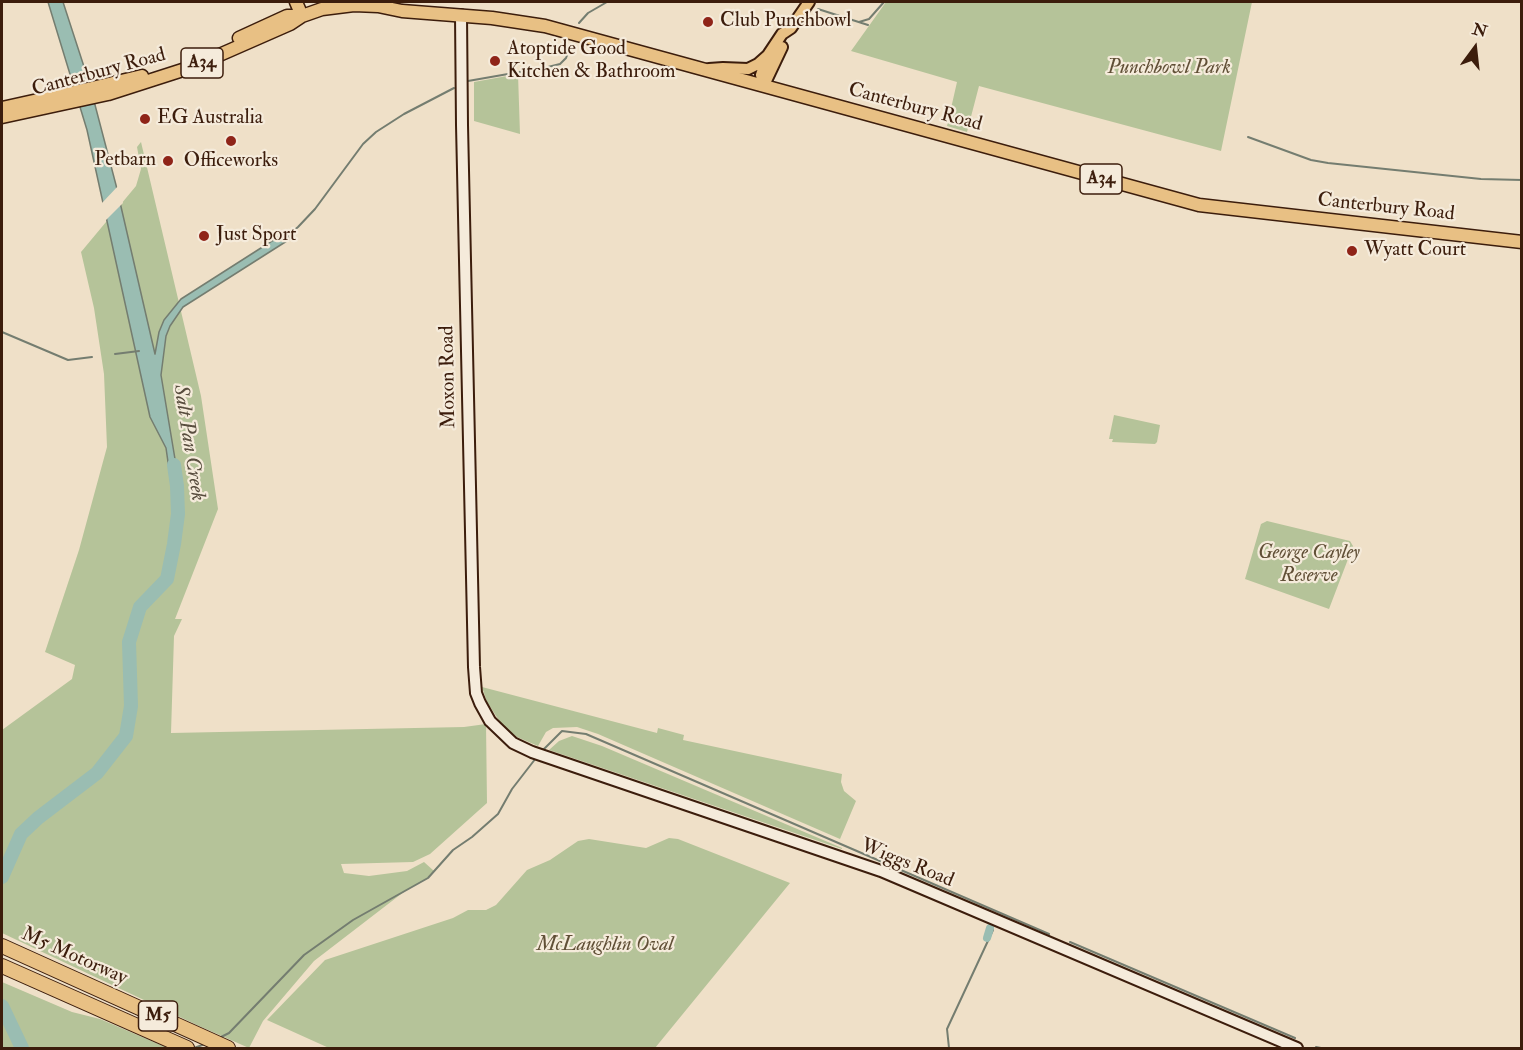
<!DOCTYPE html>
<html>
<head>
<meta charset="utf-8">
<style>
  body { margin:0 }
  #map { position:relative; width:1523px; height:1050px; overflow:hidden; background:#efe0c8; font-family:"IM FELL Double Pica",serif }
  canvas { display:block }
  .frame { position:absolute; inset:0; border:3px solid #3c1d0c; pointer-events:none }
  .north { position:absolute; left:1445px; top:18px; width:60px; height:60px; -webkit-text-stroke:4px #f5ebdb; paint-order:stroke; rotate:15deg; font-size:16px; font-weight:700; line-height:24px; text-align:center; color:#3c1d0c }
  .north::after { content:''; display:block; margin:auto; width:21px; height:27px; background:#3c1d0c; clip-path:polygon(50% 0,100% 100%,50% 72%,0 100%) }
</style>
</head>
<body>
<div id="map">
<canvas width="1523" height="1050"></canvas>
<div class="frame"></div>
<div class="north">N</div>
</div>
<script>
const ctx = document.querySelector('canvas').getContext('2d');
ctx.lineJoin = 'round';
function fill(path, color) {
  ctx.fillStyle = color;
  ctx.fill(path, 'evenodd');
}
function toPath(rows) {
  const path = new Path2D();
  for (const r of rows) {
    path.moveTo(r[0], r[1]);
    for (let i = 2; i < r.length; i += 2) path.lineTo(r[i], r[i + 1]);
  }
  return path;
}
function trace(path, color, width, dash) {
  ctx.strokeStyle = color;
  ctx.lineWidth = width;
  ctx.lineCap = dash ? 'butt' : 'round';
  ctx.setLineDash(dash || []);
  ctx.stroke(path);
}
function label(font, color, halo, rows, align = 'center') {
  ctx.font = font + ' "IM FELL Double Pica",serif';
  ctx.lineWidth = 4.5;
  ctx.setLineDash([]);
  ctx.textBaseline = 'middle';
  ctx.strokeStyle = halo;
  ctx.fillStyle = color;
  for (const [text, x, y, turn = 0] of rows) {
    ctx.save();
    ctx.translate(x, y);
    ctx.rotate((+turn || 0) * Math.PI / 180);
    ctx.textAlign = isNaN(turn) ? turn : align;
    if (halo) ctx.strokeText(text, 0, 0);
    ctx.fillText(text, 0, 0);
    ctx.restore();
  }
}
fill(toPath([
  [886,2,1252,2,1221,151,979,86,967,132,947,126,957,82,851,51],
  [518,74,520,134,474,121,474,82],
  [141,142,201,396,218,509,175,619,182,619,174,636,171,733,464,727,486,724,487,803,430,854,413,862,341,864,344,873,369,876,407,871,424,862,434,871,428,878,405,891,314,961,263,1021,249,1048,199,1026,2,933,2,730,72,679,75,665,45,652,79,550,107,447,104,374,94,308,81,252,136,186,141,169,137,147],
  [1114,415,1160,425,1157,442,1155,444,1112,442,1113,439,1109,439],
  [1267,521,1350,541,1353,546,1329,609,1245,579,1261,524],
  [482,687,657,733,658,728,684,735,683,740,842,774,841,782,844,791,856,801,840,839,598,734,577,727,553,728,546,732,538,746,517,737,502,725,487,702],
  [572,736,602,746,842,848,842,849,549,750,559,741],
  [669,838,678,839,790,883,655,1048,329,1048,267,1020,325,960,453,918,468,910,486,910,496,905,527,870,550,860,578,841,589,839,646,848],
  [2,982,72,1012,100,1019,168,1048,2,1048]
]), '#b5c399');
const water = toPath([
  [48,2,63,2,89,82,116,185,155,354,159,332,164,320,181,299,286,232,290,239,183,307,170,326,166,336,161,375,179,483,171,483,166,448,150,417,87,130,48,2]
]);
fill(water, '#9abdb2');
trace(water, '#747d70', 1.5);
fill(toPath([
  [119,185,123,203,105,221,101,204]
]), '#efe0c8');
trace(toPath([
  [818,9,868,25],
  [859,22,869,19,884,2],
  [579,23,588,13,607,2],
  [468,81,548,67,560,64,566,58,571,45],
  [1248,137,1311,160,1328,163,1481,179,1522,180],
  [286,237,298,227,315,209,363,144,376,132,404,114,454,88],
  [2,332,68,360,92,357],
  [115,354,139,351],
  [542,751,562,731,586,734,1049,934],
  [1070,942,1295,1038],
  [219,1038,229,1033,304,955,353,920,428,878,453,850,472,837,498,814,512,789,536,758],
  [1316,1047,1321,1048],
  [194,1048,205,1044],
  [949,1048,947,1029,993,930]
]), '#747d70', 2);
trace(toPath([
  [987,938,990,928]
]), '#9abdb2', 8);
trace(toPath([
  [2,877,21,834,38,818,97,773,126,736,131,706,129,642,140,607,167,579,174,544,178,514,177,486,174,465],
  [2,1006,22,1048]
]), '#9abdb2', 14);
const secondary = toPath([
  [461,15,462,125,474,667,476,693,480,703,490,721,513,743,532,752,881,871,1297,1048]
]);
const primary = toPath([
  [709,69,723,68,748,69,758,64,767,56],
  [764,85,761,75,768,55,782,34,791,28,809,2],
  [764,85,782,47]
]);
const trunk = toPath([
  [296,2,302,16],
  [239,38,287,16,302,16],
  [2,108,92,88,142,76],
  [2,117,108,94,192,67,290,24,302,16,322,9,354,5,378,6,402,11,492,18,545,26,1199,205,1522,242]
]);
const motorway = toPath([
  [2,946,228,1048],
  [2,966,187,1048]
]);
trace(secondary, '#3c1d0c', 14);
trace(primary, '#3c1d0c', 14);
trace(trunk, '#3c1d0c', 15);
trace(motorway, '#3c1d0c', 16);
trace(secondary, '#f5ebdb', 10);
trace(primary, '#e8c084', 10);
trace(trunk, '#e8c084', 12);
trace(motorway, '#e8c084', 14);
for (const [x, y, r, color] of [
  [708,22,6,"#8f2418"],
  [495,61,6,"#8f2418"],
  [145,119,6,"#8f2418"],
  [231,141,6,"#8f2418"],
  [168,161,6,"#8f2418"],
  [204,236,6,"#8f2418"],
  [1352,251,6,"#8f2418"]
]) {
  const dot = new Path2D();
  dot.arc(x, y, r, 0, 2 * Math.PI);
  ctx.fillStyle = color;
  ctx.fill(dot);
  trace(dot, '#f5ebdb', 2);
}
for (const [x, y, w] of [
  [202,63,42],
  [1101,179,42],
  [158,1016,39]
]) {
  const box = new Path2D();
  box.roundRect(x - w / 2, y - 15, w, 30, 4.5);
  ctx.fillStyle = '#f5ebdb';
  ctx.fill(box);
  trace(box, '#3c1d0c', 1.5);
}
label('bold 18px', '#3c1d0c', null, [
  ["A34",202,63],
  ["A34",1101,179],
  ["M5",158,1016]
]);
label('20px', '#3c1d0c', '#f5ebdb', [
  ["Club Punchbowl",720,22],
  ["Atoptide Good",507,50],
  ["Kitchen & Bathroom",507,73],
  ["EG Australia",157,119],
  ["Petbarn",156,161,"right"],
  ["Officeworks",231,162,"center"],
  ["Just Sport",216,236],
  ["Wyatt Court",1364,251]
], 'left');
label('italic 20px', '#604f36', '#f5ebdb', [
  ["Punchbowl Park",1169,69],
  ["George Cayley",1309,554],
  ["Reserve",1309,577],
  ["McLaughlin Oval",605,946]
]);
label('20px', '#3c1d0c', '#f5ebdb', [
  ["Canterbury Road",99,73,-15],
  ["Canterbury Road",915,108,15],
  ["Canterbury Road",1386,208,6],
  ["Moxon Road",449,377,-91],
  ["Wiggs Road",907,864,22],
  ["M5 Motorway",74,957,24]
]);
label('italic 21px', '#584d3e', '#f5ebdb', [
  ["Salt Pan Creek",188,443,81]
]);
</script>
</body>
</html>
